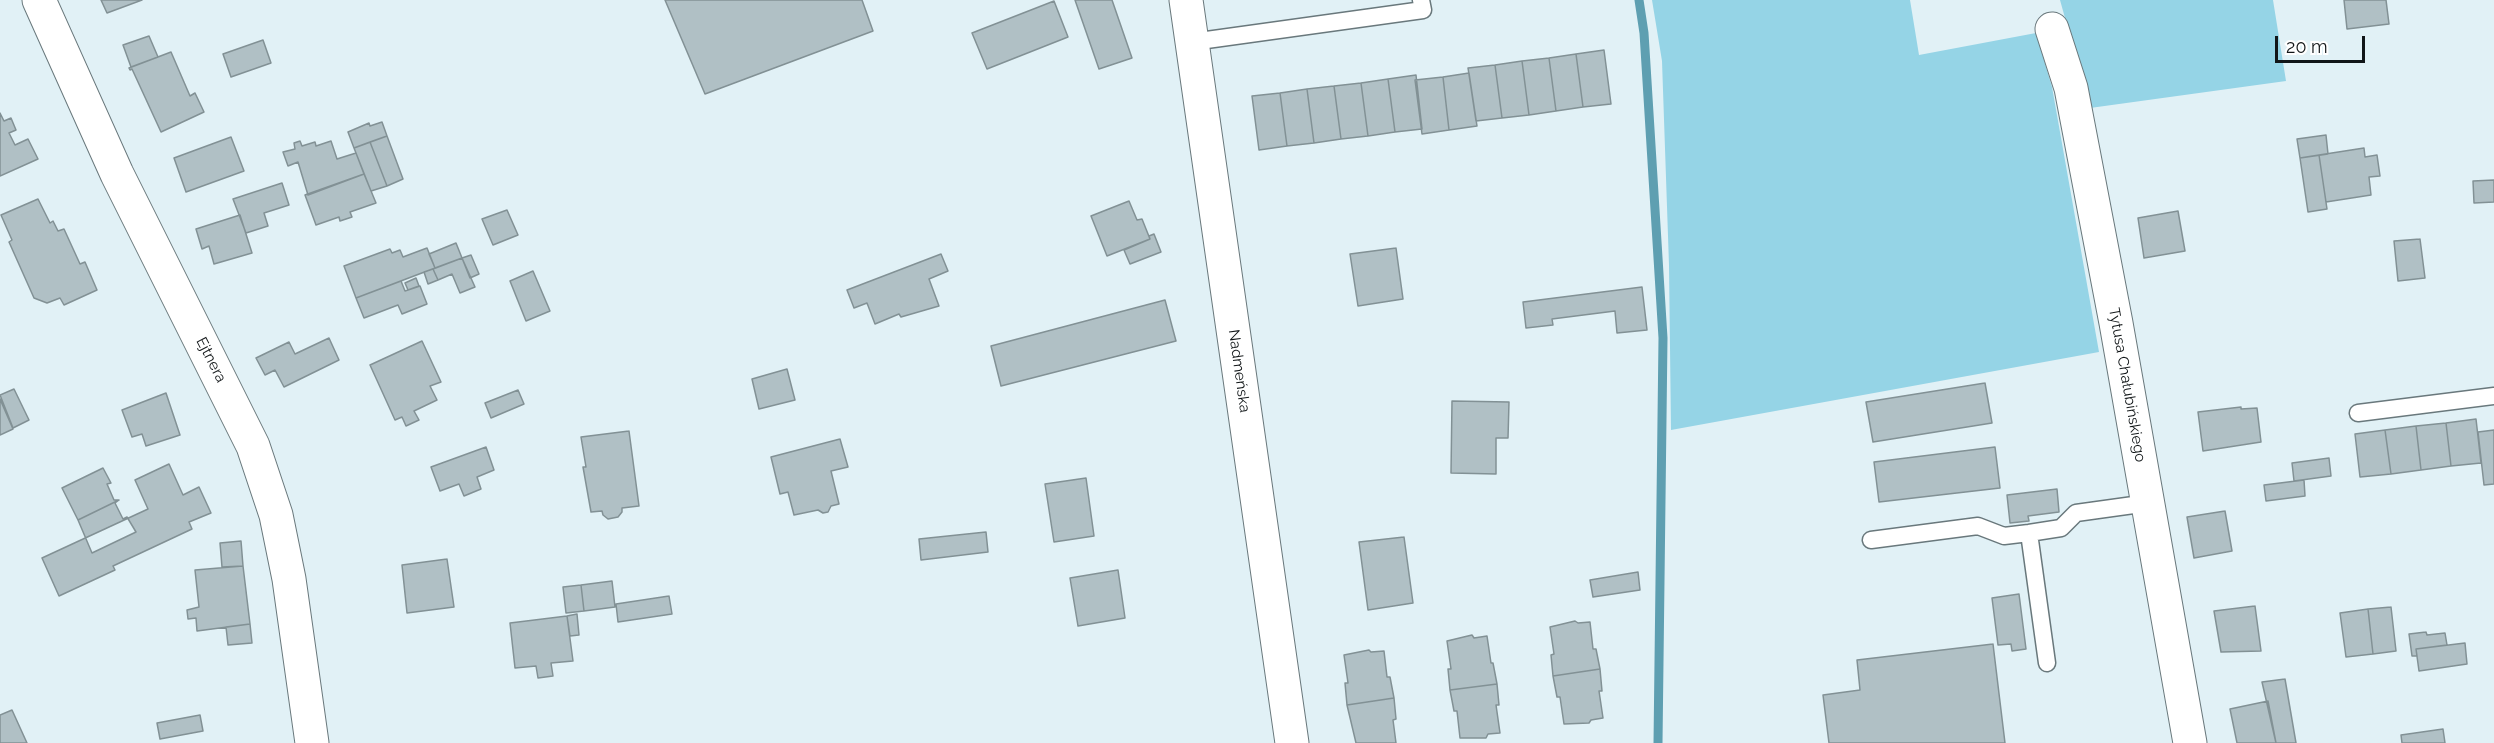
<!DOCTYPE html>
<html>
<head>
<meta charset="utf-8">
<style>
  body { margin:0 }
  #map { position:relative; width:2494px; height:743px; overflow:hidden; background:#e1f1f6; font-family:Raleway,sans-serif }
  canvas { display:block }
  .scale { position:absolute; left:2275px; top:36px; width:90px; height:27px; box-sizing:border-box; border:3px solid #111618; border-top:0; padding-left:8px; font-size:18px; line-height:21px; white-space:nowrap; color:#111618; -webkit-text-stroke:4px #fff; paint-order:stroke }
</style>
</head>
<body>
<div id="map">
<canvas width="2494" height="743"></canvas>
<div class="scale">20 m</div>
</div>
<script>
const ctx = document.querySelector('canvas').getContext('2d');
ctx.lineJoin = 'round';
function fill(path, color) {
  ctx.fillStyle = color;
  ctx.fill(path, 'evenodd');
}
function toPath(rows) {
  const path = new Path2D();
  for (const r of rows) {
    path.moveTo(r[0], r[1]);
    for (let i = 2; i < r.length; i += 2) path.lineTo(r[i], r[i + 1]);
  }
  return path;
}
function trace(path, color, width, dash) {
  ctx.strokeStyle = color;
  ctx.lineWidth = width;
  ctx.lineCap = dash ? 'butt' : 'round';
  ctx.setLineDash(dash || []);
  ctx.stroke(path);
}
function label(font, color, halo, rows, align = 'center') {
  ctx.font = font + ' Raleway,sans-serif';
  ctx.lineWidth = 4.5;
  ctx.setLineDash([]);
  ctx.textBaseline = 'middle';
  ctx.strokeStyle = halo;
  ctx.fillStyle = color;
  for (const [text, x, y, turn = 0] of rows) {
    ctx.save();
    ctx.translate(x, y);
    ctx.rotate((+turn || 0) * Math.PI / 180);
    ctx.textAlign = isNaN(turn) ? turn : align;
    if (halo) ctx.strokeText(text, 0, 0);
    ctx.fillText(text, 0, 0);
    ctx.restore();
  }
}
fill(toPath([
  [1652,0,1910,0,1919,55,2036,33,2052,87,2099,352,1671,430,1669,265,1662,61],
  [2060,0,2273,0,2286,81,2090,108]
]), '#95d4e6');
trace(toPath([
  [1639,0,1644,33,1663,338,1658,743]
]), '#5e9fb1', 9);
const building = toPath([
  [101,0,142,0,107,13,101,0],
  [665,0,862,0,873,31,705,94,665,0],
  [1075,0,1112,0,1132,58,1099,69,1075,0],
  [2344,0,2386,0,2389,24,2347,29,2344,0],
  [1054,1,1068,37,987,69,972,33,1054,1],
  [149,36,158,57,131,67,123,45,149,36],
  [263,40,271,63,231,77,223,54,263,40],
  [1604,50,1611,104,1583,107,1576,54,1604,50],
  [171,52,190,96,195,93,204,112,161,132,132,69,130,70,129,68,171,52],
  [1576,54,1583,107,1556,111,1549,58,1576,54],
  [1549,58,1556,111,1529,115,1522,61,1549,58],
  [1522,61,1529,115,1502,118,1495,65,1522,61],
  [1495,65,1502,118,1476,121,1468,68,1495,65],
  [1469,73,1477,126,1449,130,1443,77,1469,73],
  [1416,75,1422,129,1395,132,1388,79,1416,75],
  [1443,77,1449,130,1422,134,1415,80,1443,77],
  [1388,79,1395,132,1368,136,1361,83,1388,79],
  [1361,83,1368,136,1341,139,1334,86,1361,83],
  [1334,86,1341,139,1314,143,1307,89,1334,86],
  [1307,89,1314,143,1287,146,1280,93,1307,89],
  [1280,93,1287,146,1259,150,1252,96,1280,93],
  [0,113,4,121,11,118,16,130,9,133,15,145,28,139,38,159,0,176,0,113],
  [382,122,387,136,354,148,348,132,369,123,370,126,382,122],
  [2326,135,2328,154,2300,158,2297,139,2326,135],
  [387,136,403,179,387,186,370,142,387,136],
  [231,137,244,171,186,192,174,158,231,137],
  [300,141,302,146,315,142,316,146,331,141,337,159,356,153,364,174,308,195,298,162,288,166,283,152,295,149,294,143,300,141],
  [370,142,387,186,371,191,354,148,370,142],
  [2364,148,2365,157,2377,155,2380,176,2369,177,2371,195,2326,202,2319,155,2364,148],
  [2319,155,2327,209,2308,212,2300,158,2319,155],
  [364,174,376,203,350,212,352,217,340,221,339,217,316,225,305,195,364,174],
  [2494,180,2494,202,2474,203,2473,181,2494,180],
  [282,183,289,205,264,213,268,226,246,233,233,199,282,183],
  [38,199,50,223,53,221,58,231,64,229,80,264,85,262,97,290,64,305,60,298,47,303,34,298,9,242,12,240,1,215,38,199],
  [1129,201,1137,220,1142,219,1150,239,1107,256,1091,216,1129,201],
  [507,210,518,235,493,245,482,219,507,210],
  [2178,211,2185,251,2144,258,2138,218,2178,211],
  [240,215,252,253,214,264,209,246,202,249,196,229,240,215],
  [1154,234,1161,252,1130,264,1124,250,1150,239,1149,236,1154,234],
  [2420,239,2425,278,2398,281,2394,241,2420,239],
  [456,243,462,258,435,268,429,254,456,243],
  [427,248,435,268,356,298,344,266,390,249,392,253,400,250,403,257,427,248],
  [1396,248,1403,299,1358,306,1350,254,1396,248],
  [941,254,948,271,929,279,939,306,901,317,899,314,875,324,867,303,854,308,847,290,941,254],
  [471,255,479,274,470,278,462,258,471,255],
  [462,258,475,287,460,293,452,274,438,280,433,269,462,258],
  [433,269,438,280,428,284,424,272,433,269],
  [533,271,550,311,526,321,510,281,533,271],
  [416,278,419,286,408,290,405,283,416,278],
  [401,281,405,291,420,286,427,304,402,314,398,305,364,318,356,298,401,281],
  [1642,287,1647,330,1617,333,1615,311,1552,319,1553,325,1526,328,1523,302,1642,287],
  [1165,300,1176,341,1001,386,991,346,1165,300],
  [329,338,339,360,284,387,275,370,265,375,256,358,289,342,295,354,329,338],
  [422,341,441,382,430,386,437,400,414,411,419,420,406,426,402,417,395,420,370,365,422,341],
  [787,369,795,400,759,409,752,379,787,369],
  [1985,383,1992,423,1873,442,1866,402,1985,383],
  [14,389,29,420,13,428,0,395,14,389],
  [518,390,524,404,491,418,485,403,518,390],
  [166,393,180,435,146,446,142,434,132,437,122,410,166,393],
  [0,399,13,429,0,435,0,399],
  [1452,401,1509,402,1508,438,1496,438,1496,474,1451,473,1452,401],
  [2241,407,2241,409,2257,408,2261,442,2203,451,2198,412,2241,407],
  [2476,419,2481,463,2451,466,2446,423,2476,419],
  [2446,423,2451,466,2421,470,2416,426,2446,423],
  [2416,426,2421,470,2391,474,2385,430,2416,426],
  [2385,430,2391,474,2360,477,2355,434,2385,430],
  [2494,430,2494,484,2484,485,2478,432,2494,430],
  [629,431,639,506,622,508,622,512,618,517,608,519,603,515,602,511,591,512,583,467,586,467,581,437,629,431],
  [840,439,848,467,831,471,839,504,831,506,828,512,823,513,818,510,794,515,788,492,780,494,771,457,840,439],
  [486,447,494,470,477,477,481,489,464,496,459,484,440,491,431,467,486,447],
  [1995,447,2000,488,1879,502,1874,462,1995,447],
  [2329,458,2331,476,2294,481,2292,463,2329,458],
  [169,464,183,495,199,487,211,513,189,522,192,529,113,566,115,570,59,596,42,558,148,509,135,480,169,464],
  [103,468,111,483,107,484,114,500,119,500,78,520,62,488,103,468],
  [1086,478,1094,536,1054,542,1045,484,1086,478],
  [2304,480,2305,496,2266,501,2264,485,2304,480],
  [2057,489,2059,512,2028,516,2029,521,2010,523,2007,495,2057,489],
  [119,500,115,503,123,519,127,517,136,532,92,553,78,520,119,500],
  [2225,511,2232,551,2194,558,2187,517,2225,511],
  [986,532,988,552,921,560,919,539,986,532],
  [1404,537,1413,603,1368,610,1359,542,1404,537],
  [241,541,243,566,222,567,220,543,241,541],
  [447,559,454,607,407,613,402,565,447,559],
  [243,566,250,624,197,631,196,618,188,619,187,610,199,607,195,570,243,566],
  [1118,570,1125,618,1078,626,1070,578,1118,570],
  [1638,572,1640,590,1593,597,1590,580,1638,572],
  [612,581,615,607,584,611,581,585,612,581],
  [581,585,584,611,566,613,563,587,581,585],
  [2019,594,2026,649,2012,651,2011,644,1998,645,1992,598,2019,594],
  [669,596,672,614,618,622,616,604,669,596],
  [2255,606,2261,651,2221,652,2214,611,2255,606],
  [2391,607,2396,651,2373,654,2368,609,2391,607],
  [2368,609,2373,654,2346,657,2340,613,2368,609],
  [577,614,579,635,570,636,567,616,577,614],
  [567,616,573,661,551,663,553,676,538,678,536,666,515,668,510,623,567,616],
  [1575,621,1578,623,1590,622,1593,649,1596,649,1600,669,1553,676,1551,655,1554,654,1550,627,1575,621],
  [250,624,252,643,228,645,226,627,250,624],
  [2426,632,2427,635,2445,633,2447,645,2416,649,2417,656,2412,656,2409,634,2426,632],
  [1472,635,1474,638,1487,636,1491,663,1493,663,1497,684,1450,690,1448,669,1451,669,1447,641,1472,635],
  [2465,643,2467,664,2419,671,2416,649,2465,643],
  [1993,644,2005,743,1829,743,1823,695,1860,690,1857,660,1993,644],
  [1369,650,1371,652,1384,651,1387,677,1390,677,1394,698,1347,705,1345,683,1348,683,1344,655,1369,650],
  [1600,669,1602,691,1599,691,1603,718,1591,720,1589,723,1564,724,1560,697,1557,697,1553,676,1600,669],
  [2285,679,2296,743,2276,743,2262,682,2285,679],
  [1497,684,1499,705,1496,705,1500,733,1488,734,1486,738,1460,738,1457,711,1454,711,1450,690,1497,684],
  [1394,698,1396,719,1393,720,1396,743,1356,743,1347,705,1394,698],
  [2268,701,2276,743,2237,743,2230,709,2268,701],
  [12,710,27,743,0,743,0,715,12,710],
  [200,715,203,731,160,739,157,723,200,715],
  [2443,729,2445,743,2402,743,2401,735,2443,729]
]);
fill(building, '#b0c0c5');
trace(building, '#829195', 1.5);
const service = toPath([
  [1192,42,1423,10,1421,0],
  [2358,413,2494,396],
  [2029,533,2047,663],
  [1871,540,1978,526,2004,536,2029,533,2061,528,2076,513,2148,503]
]);
const minor = toPath([
  [39,0,117,174,253,446,276,515,289,579,312,743],
  [1186,0,1292,743],
  [2052,29,2071,88,2116,323,2190,743]
]);
trace(service, '#69787c', 19);
trace(minor, '#69787c', 35);
trace(service, '#fff', 16);
trace(minor, '#fff', 33);
label('15px', '#111618', '#fff', [
  ["Ejtnera",211,360,63],
  ["Nadmeńska",1239,371,82],
  ["Tytusa Chałubińskiego",2127,385,80]
]);
</script>
</body>
</html>
